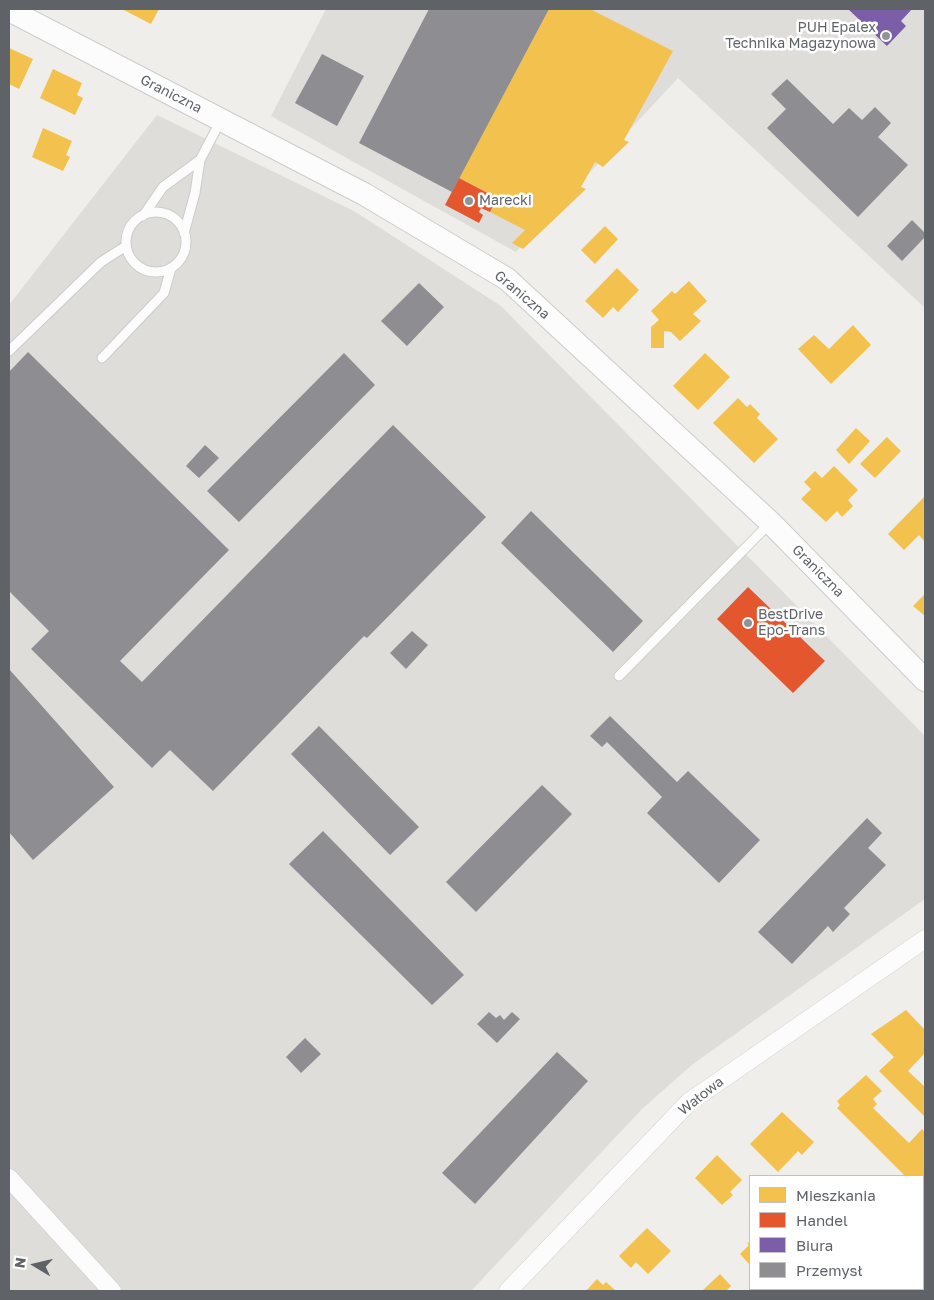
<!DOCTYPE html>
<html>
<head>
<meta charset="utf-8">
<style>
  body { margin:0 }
  #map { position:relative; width:934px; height:1300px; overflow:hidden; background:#efeeea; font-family:"Golos Text",sans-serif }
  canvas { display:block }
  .frame { position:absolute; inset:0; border:10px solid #5f6368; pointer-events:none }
  .legend { position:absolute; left:749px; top:1175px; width:175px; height:115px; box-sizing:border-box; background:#fff; border:1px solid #bfc1c3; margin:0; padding:6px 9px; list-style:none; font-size:15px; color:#5f6368 }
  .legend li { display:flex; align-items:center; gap:10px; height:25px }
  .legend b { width:25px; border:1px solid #bfc1c3 }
  .north { position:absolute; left:10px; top:1240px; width:50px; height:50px; -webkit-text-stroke:4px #fff; paint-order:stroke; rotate:279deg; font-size:14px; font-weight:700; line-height:20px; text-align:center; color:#5f6368 }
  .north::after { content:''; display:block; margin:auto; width:18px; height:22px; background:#5f6368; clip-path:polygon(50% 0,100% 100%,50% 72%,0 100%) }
</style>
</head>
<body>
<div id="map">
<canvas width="934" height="1300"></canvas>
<div class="frame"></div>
<ul class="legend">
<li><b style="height:14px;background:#f2c14e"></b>Mieszkania</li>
<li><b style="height:14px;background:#e4572e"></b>Handel</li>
<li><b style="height:14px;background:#7b5ea7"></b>Biura</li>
<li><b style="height:14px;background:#8d8d92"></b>Przemysł</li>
</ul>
<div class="north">N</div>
</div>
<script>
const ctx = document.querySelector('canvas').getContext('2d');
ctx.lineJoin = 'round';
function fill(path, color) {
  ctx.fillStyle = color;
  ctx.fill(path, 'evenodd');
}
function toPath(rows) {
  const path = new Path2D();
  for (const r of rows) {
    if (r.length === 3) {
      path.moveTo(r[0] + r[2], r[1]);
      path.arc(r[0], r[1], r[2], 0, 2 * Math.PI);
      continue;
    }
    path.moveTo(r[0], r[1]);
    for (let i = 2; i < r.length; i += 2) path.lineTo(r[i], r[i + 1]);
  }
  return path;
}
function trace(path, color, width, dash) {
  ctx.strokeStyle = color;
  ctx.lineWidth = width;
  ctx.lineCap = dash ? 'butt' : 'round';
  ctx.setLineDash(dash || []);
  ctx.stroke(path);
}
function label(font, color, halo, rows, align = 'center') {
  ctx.font = font + ' "Golos Text",sans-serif';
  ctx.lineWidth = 5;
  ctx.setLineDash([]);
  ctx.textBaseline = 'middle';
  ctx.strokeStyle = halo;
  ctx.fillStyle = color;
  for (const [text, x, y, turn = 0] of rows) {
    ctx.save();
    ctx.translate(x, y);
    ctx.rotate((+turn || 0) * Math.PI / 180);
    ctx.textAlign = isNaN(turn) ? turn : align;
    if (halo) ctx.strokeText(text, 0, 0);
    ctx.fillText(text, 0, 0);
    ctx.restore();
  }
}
fill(toPath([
  [326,9,925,9,925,308,678,78,516,252,271,116],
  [157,115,354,211,501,306,925,736,925,899,693,1064,642,1109,471,1291,9,1291,9,305]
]), '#dfddda');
fill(toPath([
  [122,9,159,9,151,24],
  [549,9,590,9,673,51,624,140,629,142,603,167,595,162,581,187,586,189,523,249,512,243,525,230,490,212,497,198,459,178],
  [9,48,33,59,19,89,9,84],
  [53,69,82,83,77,95,83,98,75,115,40,98],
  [43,128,72,141,66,155,70,157,63,171,32,157],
  [605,226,618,239,595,264,581,250],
  [617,268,639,290,618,312,613,307,603,318,585,301],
  [689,281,707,301,693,314,701,321,680,341,671,332,664,331,664,348,651,348,651,327,659,320,651,311,672,291,675,294],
  [853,325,871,345,831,384,798,349,814,335,829,349],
  [705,353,730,377,698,410,673,386],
  [738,398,747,407,750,404,760,414,757,418,778,439,754,463,713,423],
  [856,428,870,441,849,464,836,450],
  [887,437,901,451,875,478,860,464],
  [834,466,858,490,848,500,853,506,842,517,837,511,826,522,801,499,811,489,804,482,815,471,822,478],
  [925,496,925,542,919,535,904,550,888,534],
  [925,594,925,616,913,606],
  [906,1010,925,1030,925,1053,908,1071,925,1087,924,1116,879,1071,894,1057,871,1034],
  [866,1075,882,1091,873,1099,877,1104,873,1108,909,1143,922,1129,925,1132,925,1197,923,1195,923,1176,905,1176,837,1108,840,1105,837,1101],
  [782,1112,814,1142,802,1155,798,1151,778,1172,750,1144],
  [717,1155,742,1180,730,1192,733,1195,722,1205,695,1178],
  [647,1228,671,1251,648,1274,636,1262,631,1268,619,1256],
  [750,1241,750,1265,740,1254,749,1245,747,1244],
  [720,1274,731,1286,726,1291,702,1291],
  [597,1279,603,1285,606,1282,616,1291,586,1291]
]), '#f2c14e');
fill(toPath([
  [459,178,497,198,490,212,481,208,479,212,483,215,479,223,445,205],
  [748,587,825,661,793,693,717,619]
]), '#e4572e');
fill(toPath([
  [848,9,912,9,901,21,906,26,887,46]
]), '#7b5ea7');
fill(toPath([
  [429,9,549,9,452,192,359,143],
  [322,54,364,76,337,126,295,103],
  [787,79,833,124,849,108,862,120,875,107,891,123,878,137,908,165,858,217,767,128,786,109,771,94],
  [912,220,925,233,925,237,902,261,887,246],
  [419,283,444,307,407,346,381,321],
  [28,352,229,550,120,661,142,682,393,425,486,517,367,638,364,636,213,791,170,750,152,768,31,649,49,631,9,591,9,372],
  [344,353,375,385,239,522,207,491],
  [205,445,219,458,199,478,186,466],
  [531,511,643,621,613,652,501,543],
  [412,631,428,645,406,669,390,653],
  [9,669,114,787,33,860,9,832],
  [610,716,677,782,688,771,760,840,719,883,647,813,662,797,607,742,602,747,590,736],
  [319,726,419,827,390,855,291,754],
  [542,785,572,814,476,912,446,882],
  [867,818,882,833,868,848,886,865,844,908,850,914,833,932,828,926,792,964,758,932],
  [323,831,464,975,432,1005,289,864],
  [489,1012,496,1018,500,1015,504,1020,512,1012,520,1019,497,1043,477,1024],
  [305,1038,321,1054,301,1073,286,1057],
  [557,1052,588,1081,475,1204,442,1173],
  [881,1289,917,1289,914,1291,883,1291]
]), '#8d8d92');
const service = toPath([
  [156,242,30],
  [143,216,163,187,200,160],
  [184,233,195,193,200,160,221,120],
  [9,351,101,262,126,246],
  [102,358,164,293,171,268],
  [619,676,770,523]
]);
const minor = toPath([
  [9,1178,112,1291],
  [508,1291,689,1102,925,939]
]);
const tertiary = toPath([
  [9,10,364,194,507,279,770,522,925,680]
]);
trace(service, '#cbcccc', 11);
trace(minor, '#cbcccc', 19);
trace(tertiary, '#cbcccc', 24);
trace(service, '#fdfcfc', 9);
trace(minor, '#fdfcfc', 18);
trace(tertiary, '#fdfcfc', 22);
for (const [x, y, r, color] of [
  [886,36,5,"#919496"],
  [469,201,5,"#919496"],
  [748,623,5,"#919496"]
]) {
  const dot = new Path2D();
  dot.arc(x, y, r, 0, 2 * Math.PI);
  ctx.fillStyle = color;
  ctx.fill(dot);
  trace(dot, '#fff', 2);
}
label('14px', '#5f6368', '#fff', [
  ["PUH Epalex",876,28,"right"],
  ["Technika Magazynowa",876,44,"right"],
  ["Marecki",479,201],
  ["BestDrive",758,615],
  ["Epo-Trans",758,631]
], 'left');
label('14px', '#5f6368', '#fff', [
  ["Graniczna",171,94,27],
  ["Graniczna",522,295,40],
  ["Graniczna",818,571,45],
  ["Wałowa",701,1096,-38]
]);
</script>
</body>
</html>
